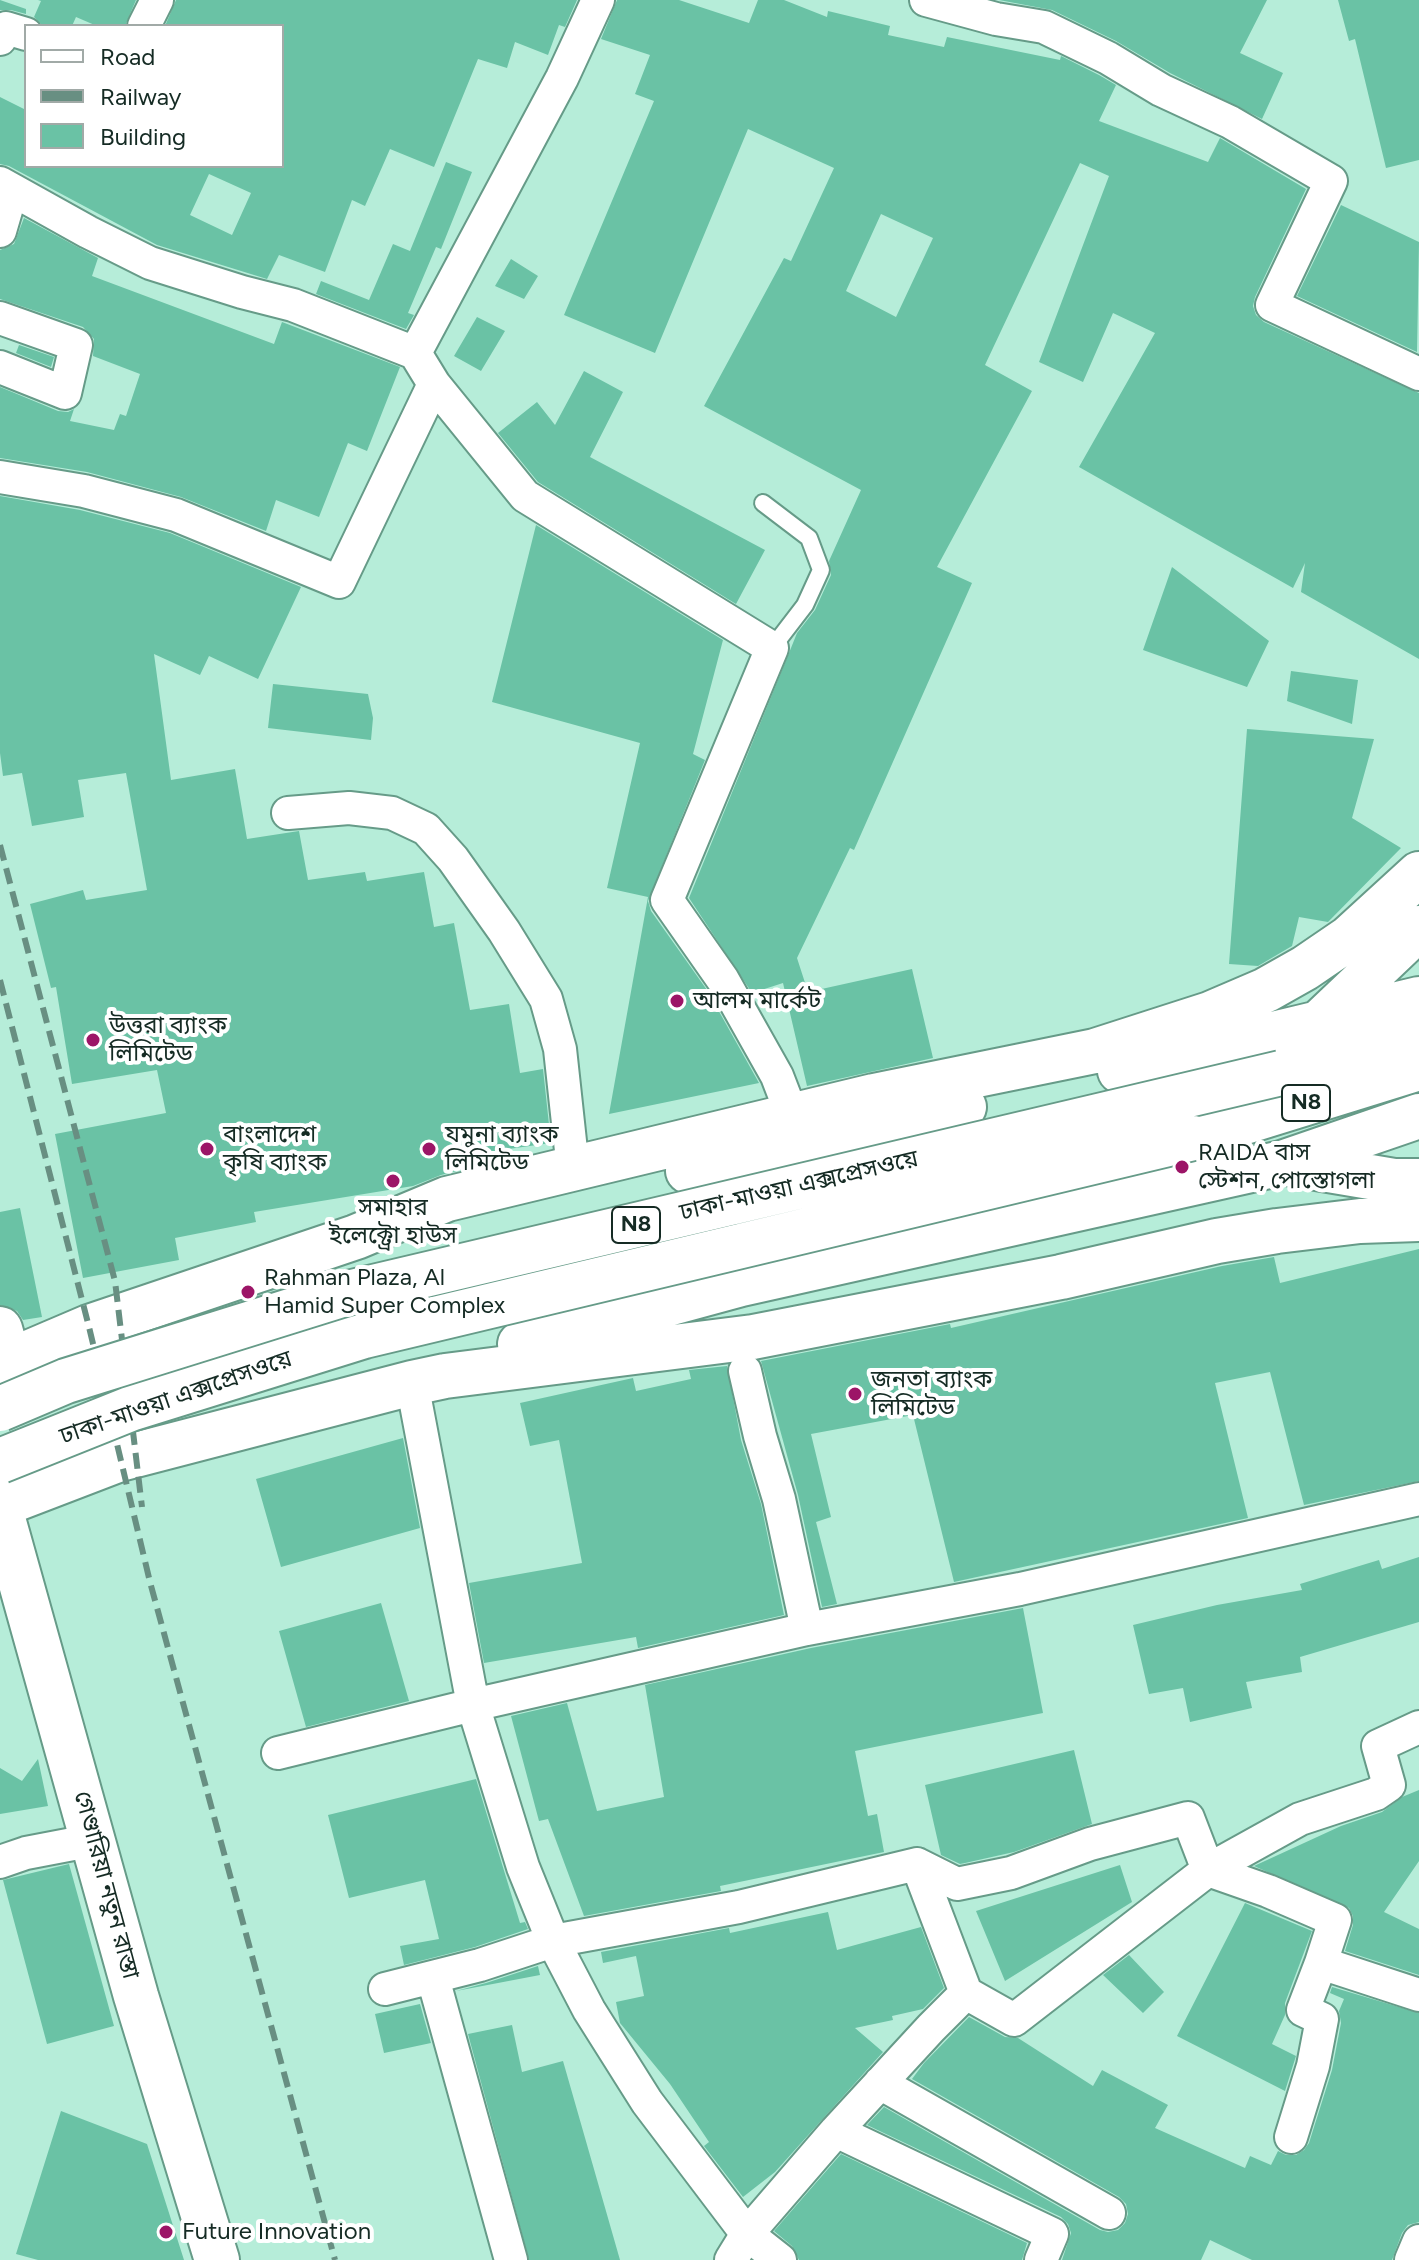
<!DOCTYPE html>
<html>
<head>
<meta charset="utf-8">
<style>
  body { margin:0 }
  #map { position:relative; width:1419px; height:2260px; overflow:hidden; background:#b6edd9; font-family:Figtree,sans-serif }
  canvas { display:block }
  .legend { position:absolute; left:24px; top:24px; width:260px; height:144px; box-sizing:border-box; background:#fff; border:2px solid #a1aaa7; margin:0; padding:10px 14px; list-style:none; font-size:24px; color:#152b24 }
  .legend li { display:flex; align-items:center; gap:16px; height:40px }
  .legend b { width:40px; border:2px solid #a1aaa7 }
</style>
</head>
<body>
<div id="map">
<canvas width="1419" height="2260"></canvas>
<ul class="legend">
<li><b style="height:10px;background:#fff"></b>Road</li>
<li><b style="height:10px;background:#688f82"></b>Railway</li>
<li><b style="height:22px;background:#6ac2a5"></b>Building</li>
</ul>
</div>
<script>
const ctx = document.querySelector('canvas').getContext('2d');
ctx.lineJoin = 'round';
function fill(path, color) {
  ctx.fillStyle = color;
  ctx.fill(path, 'evenodd');
}
function toPath(rows) {
  const path = new Path2D();
  for (const r of rows) {
    path.moveTo(r[0], r[1]);
    for (let i = 2; i < r.length; i += 2) path.lineTo(r[i], r[i + 1]);
  }
  return path;
}
function trace(path, color, width, dash) {
  ctx.strokeStyle = color;
  ctx.lineWidth = width;
  ctx.lineCap = dash ? 'butt' : 'round';
  ctx.setLineDash(dash || []);
  ctx.stroke(path);
}
function label(font, color, halo, rows, align = 'center') {
  ctx.font = font + ' Figtree,"Noto Sans Bengali",sans-serif';
  ctx.lineWidth = 8;
  ctx.setLineDash([]);
  ctx.textBaseline = 'middle';
  ctx.strokeStyle = halo;
  ctx.fillStyle = color;
  for (const [text, x, y, turn = 0] of rows) {
    ctx.save();
    ctx.translate(x, y);
    ctx.rotate((+turn || 0) * Math.PI / 180);
    ctx.textAlign = isNaN(turn) ? turn : align;
    if (halo) ctx.strokeText(text, 0, 0);
    ctx.fillText(text, 0, 0);
    ctx.restore();
  }
}
fill(toPath([
  [0,0,26,9,26,14,11,10,0,10],
  [38,0,136,0,125,26,97,26,76,17,72,26,43,26,34,17,41,1],
  [176,0,577,0,565,27,559,25,548,55,515,42,507,68,478,59,434,167,390,149,365,206,352,200,325,272,279,255,267,279,157,245,9,166,0,164,0,97,26,110,26,166,282,166,282,26,165,26],
  [209,174,251,193,232,235,190,215],
  [617,0,679,0,749,23,758,0,784,0,827,17,828,11,890,26,888,35,944,47,947,37,1060,60,1061,56,1099,75,1116,85,1099,121,1208,162,1220,138,1306,189,1255,297,1253,306,1256,315,1264,322,1419,393,1419,659,1301,592,1305,563,1293,588,1079,467,1155,333,1113,313,1083,382,1039,362,1109,176,1080,163,985,365,1032,391,937,567,972,583,854,850,850,848,797,958,808,992,912,969,933,1058,807,1086,783,983,752,993,689,898,791,648,797,633,815,610,831,575,829,561,861,490,704,406,784,258,791,261,834,168,748,129,655,353,564,315,654,101,635,94,650,55,601,39],
  [881,214,933,238,896,317,846,291],
  [999,0,1267,0,1240,53,1283,73,1262,119,1170,73,1116,41,1052,10],
  [1338,0,1419,0,1419,160,1386,168,1355,39,1349,41],
  [446,162,472,172,441,249,436,247,408,313,414,315,406,329,316,294,321,281,369,300,393,244,410,251],
  [1341,205,1419,242,1417,352,1297,296],
  [24,218,98,258,92,276,274,344,282,322,400,367,367,451,348,443,319,517,276,500,266,531,181,497,87,472,0,458,0,387,58,411,68,412,74,409,70,421,114,430,120,414,126,416,140,374,93,356,94,339,83,327,0,299,0,250,14,244],
  [511,259,538,276,524,299,495,286],
  [477,317,505,331,481,371,454,356],
  [19,345,54,357,51,367,16,353],
  [584,371,623,392,590,457,765,550,736,604,538,482,498,433,537,402,555,425],
  [0,496,80,510,170,533,301,587,258,679,209,656,200,675,154,654,171,780,235,769,247,839,299,831,308,880,365,872,367,881,424,872,434,927,454,923,470,1010,509,1004,520,1073,543,1069,551,1143,466,1155,468,1168,441,1175,413,1186,254,1212,256,1222,175,1238,179,1260,83,1278,55,1134,166,1113,157,1070,72,1084,56,987,51,988,30,904,83,890,86,900,147,890,126,773,78,780,84,817,32,826,22,773,3,776,0,753],
  [536,525,723,640,693,754,705,760,648,901,651,911,707,990,759,1083,609,1114,648,897,607,888,640,743,492,702],
  [1172,567,1269,641,1247,687,1143,650],
  [1291,671,1358,680,1352,724,1287,701],
  [273,684,368,694,373,718,371,740,268,728],
  [1247,729,1374,739,1352,818,1401,848,1328,922,1299,917,1292,946,1258,966,1229,964],
  [20,1208,42,1317,23,1320,17,1311,0,1305,0,1212],
  [1419,1249,1419,1481,1304,1505,1270,1372,1215,1383,1248,1518,954,1582,913,1415,811,1434,831,1517,816,1522,837,1604,822,1607,798,1495,761,1361,950,1324,951,1328,1222,1266,1274,1257,1280,1283],
  [727,1366,741,1440,761,1504,784,1615,638,1648,636,1637,484,1663,469,1583,582,1563,559,1440,530,1446,520,1403,633,1378,636,1391,691,1379,689,1370],
  [403,1438,420,1528,281,1567,256,1479],
  [1419,1557,1419,1622,1300,1657,1302,1672,1246,1682,1252,1708,1190,1722,1183,1688,1149,1694,1133,1625,1217,1605,1302,1590,1300,1584,1379,1560,1382,1569],
  [381,1603,409,1701,306,1727,279,1631],
  [1023,1608,1043,1713,855,1751,868,1816,877,1814,884,1852,720,1886,721,1891,584,1916,548,1819,539,1821,511,1716,567,1703,597,1811,664,1797,645,1685,811,1648],
  [1074,1750,1092,1824,1014,1852,965,1863,960,1864,941,1855,925,1785],
  [38,1759,48,1806,0,1814,0,1768,22,1781],
  [476,1779,520,1923,525,1922,528,1929,475,1947,404,1965,400,1946,439,1939,425,1880,349,1898,328,1815],
  [1419,1790,1419,1861,1384,1912,1419,1929,1419,1975,1345,1951,1353,1925,1353,1916,1349,1908,1254,1866,1341,1826,1382,1812,1402,1797],
  [69,1864,114,2026,47,2044,3,1880],
  [1120,1865,1132,1902,1005,1981,976,1911],
  [1245,1903,1312,1931,1285,2003,1285,2015,1272,2044,1296,2056,1285,2091,1177,2036],
  [828,1912,837,1950,921,1927,944,1988,923,2009,892,2016,893,2020,855,2028,883,2052,775,2172,743,2197,704,2146,709,2142,670,2084,620,2023,616,2002,644,1996,636,1956,603,1963,601,1952,729,1928,730,1933],
  [1129,1955,1164,1992,1143,2013,1103,1975],
  [538,1966,540,1975,456,1991,486,1983],
  [1332,1987,1419,2013,1419,2222,1408,2225,1402,2233,1392,2260,1252,2260,1210,2240,1201,2260,1062,2260,1071,2233,1068,2224,1061,2217,867,2125,884,2107,1100,2230,1108,2232,1118,2230,1125,2223,1128,2214,1126,2204,1119,2197,912,2079,924,2063,969,2017,1005,2037,1018,2038,1093,2086,1102,2070,1168,2105,1155,2128,1245,2168,1250,2156,1271,2165,1278,2151,1286,2155,1296,2155,1304,2150,1309,2143,1332,2070,1341,2023,1339,2011,1344,1999,1330,1993],
  [420,2004,431,2043,384,2053,375,2014],
  [512,2025,522,2072,563,2061,620,2260,529,2260,468,2034],
  [61,2111,147,2144,184,2260,38,2260,16,2254],
  [841,2154,1027,2243,1022,2260,799,2260,792,2246,774,2231]
]), '#6ac2a5');
const lane = toPath([
  [763,503,809,538,821,570,805,605,772,648]
]);
const street = toPath([
  [926,0,996,19,1044,27,1108,58,1161,90,1230,122,1331,181,1272,305,1419,374],
  [144,26,157,0],
  [0,39,6,28,26,34],
  [0,183,88,232,150,263,242,292,293,305,415,353,434,384,525,496,772,648,667,900,723,980,777,1076,792,1115],
  [0,231,12,190],
  [0,318,76,345,65,393,0,367],
  [415,353,562,78,598,0],
  [0,477,84,491,176,515,339,582,434,384],
  [288,813,349,808,392,813,426,829,453,859,504,931,546,999,560,1049,573,1169],
  [745,1371,760,1436,779,1499,807,1629],
  [412,1383,473,1705,523,1867,553,1941,589,2010,647,2102,747,2234,780,2260],
  [278,1753,473,1705,807,1629,1020,1589,1419,1499],
  [0,1862,26,1853,94,1840],
  [917,1864,966,1993],
  [433,1978,511,2260],
  [385,1989,480,1965,553,1941,739,1907,917,1864,957,1884,1011,1873,1090,1844,1188,1818,1208,1870,1268,1891,1335,1920,1321,1963,1419,1995],
  [880,2083,1109,2213],
  [836,2131,1052,2234,1041,2260],
  [1291,2137,1313,2066,1322,2019,1303,2010,1321,1963],
  [731,2260,747,2234,836,2131,931,2028,966,1993,1014,2020,1208,1870,1300,1819,1376,1794,1389,1785,1378,1746,1419,1727],
  [1411,2260,1419,2241]
]);
const secondary = toPath([
  [0,1329,9,1361]
]);
const primary = toPath([
  [0,1508,136,1996,217,2260]
]);
const highway = toPath([
  [1319,1023,1419,928],
  [1120,1071,1419,999],
  [1281,1073,1419,1028],
  [1193,1138,1419,1068],
  [1287,1163,1394,1181,1419,1181],
  [688,1171,964,1107],
  [520,1344,741,1284,1282,1163,1419,1116],
  [0,1365,89,1327,356,1237,447,1199,874,1096,1095,1051,1210,1014,1266,990,1305,968,1349,938,1419,874],
  [0,1505,120,1459,412,1383,445,1376,753,1337,1061,1277,1217,1241,1277,1231,1360,1221,1419,1219]
]);
trace(lane, '#669b88', 20);
trace(street, '#669b88', 36);
trace(secondary, '#669b88', 48);
trace(primary, '#669b88', 48);
trace(highway, '#669b88', 48);
trace(lane, '#fff', 16);
trace(street, '#fff', 32);
trace(secondary, '#fff', 44);
trace(primary, '#fff', 44);
trace(highway, '#fff', 44);
trace(toPath([
  [0,845,115,1281,142,1507],
  [0,980,89,1327,150,1582,335,2260]
]), '#688f82', 6, [16, 8]);
const highwayBridge = toPath([
  [0,1409,66,1381,348,1293,1281,1073],
  [0,1461,130,1409,364,1336,1193,1138]
]);
trace(highwayBridge, '#669b88', 48, []);
trace(highwayBridge, '#fff', 44);
for (const [x, y, r, color] of [
  [677,1001,8,"#9c1567"],
  [93,1040,8,"#9c1567"],
  [207,1149,8,"#9c1567"],
  [429,1149,8,"#9c1567"],
  [1182,1167,8,"#9c1567"],
  [393,1181,8,"#9c1567"],
  [248,1292,8,"#9c1567"],
  [855,1394,8,"#9c1567"],
  [166,2232,8,"#9c1567"]
]) {
  const dot = new Path2D();
  dot.arc(x, y, r, 0, 2 * Math.PI);
  ctx.fillStyle = color;
  ctx.fill(dot);
  trace(dot, '#fff', 3);
}
for (const [x, y, w] of [
  [1306,1103,48],
  [636,1225,48]
]) {
  const box = new Path2D();
  box.roundRect(x - w / 2, y - 18, w, 36, 6);
  ctx.fillStyle = '#fff';
  ctx.fill(box);
  trace(box, '#152b24', 2);
}
label('bold 22px', '#152b24', null, [
  ["N8",1306,1103],
  ["N8",636,1225]
]);
label('24px', '#152b24', '#fff', [
  ["আলম মার্কেট",693,1001],
  ["উত্তরা ব্যাংক",109,1026],
  ["লিমিটেড",109,1054],
  ["বাংলাদেশ",223,1135],
  ["কৃষি ব্যাংক",223,1163],
  ["যমুনা ব্যাংক",445,1135],
  ["লিমিটেড",445,1163],
  ["RAIDA বাস",1198,1153],
  ["স্টেশন, পোস্তোগলা",1198,1181],
  ["সমাহার",393,1208,"center"],
  ["ইলেক্ট্রো হাউস",393,1236,"center"],
  ["Rahman Plaza, Al",264,1278],
  ["Hamid Super Complex",264,1306],
  ["জনতা ব্যাংক",871,1380],
  ["লিমিটেড",871,1408],
  ["Future Innovation",182,2232]
], 'left');
label('24px', '#152b24', '#fff', [
  ["ঢাকা-মাওয়া এক্সপ্রেসওয়ে",799,1186,-13],
  ["ঢাকা-মাওয়া এক্সপ্রেসওয়ে",176,1398,-19],
  ["গেণ্ডারিয়া নতুন রাস্তা",106,1885,75]
]);
</script>
</body>
</html>
